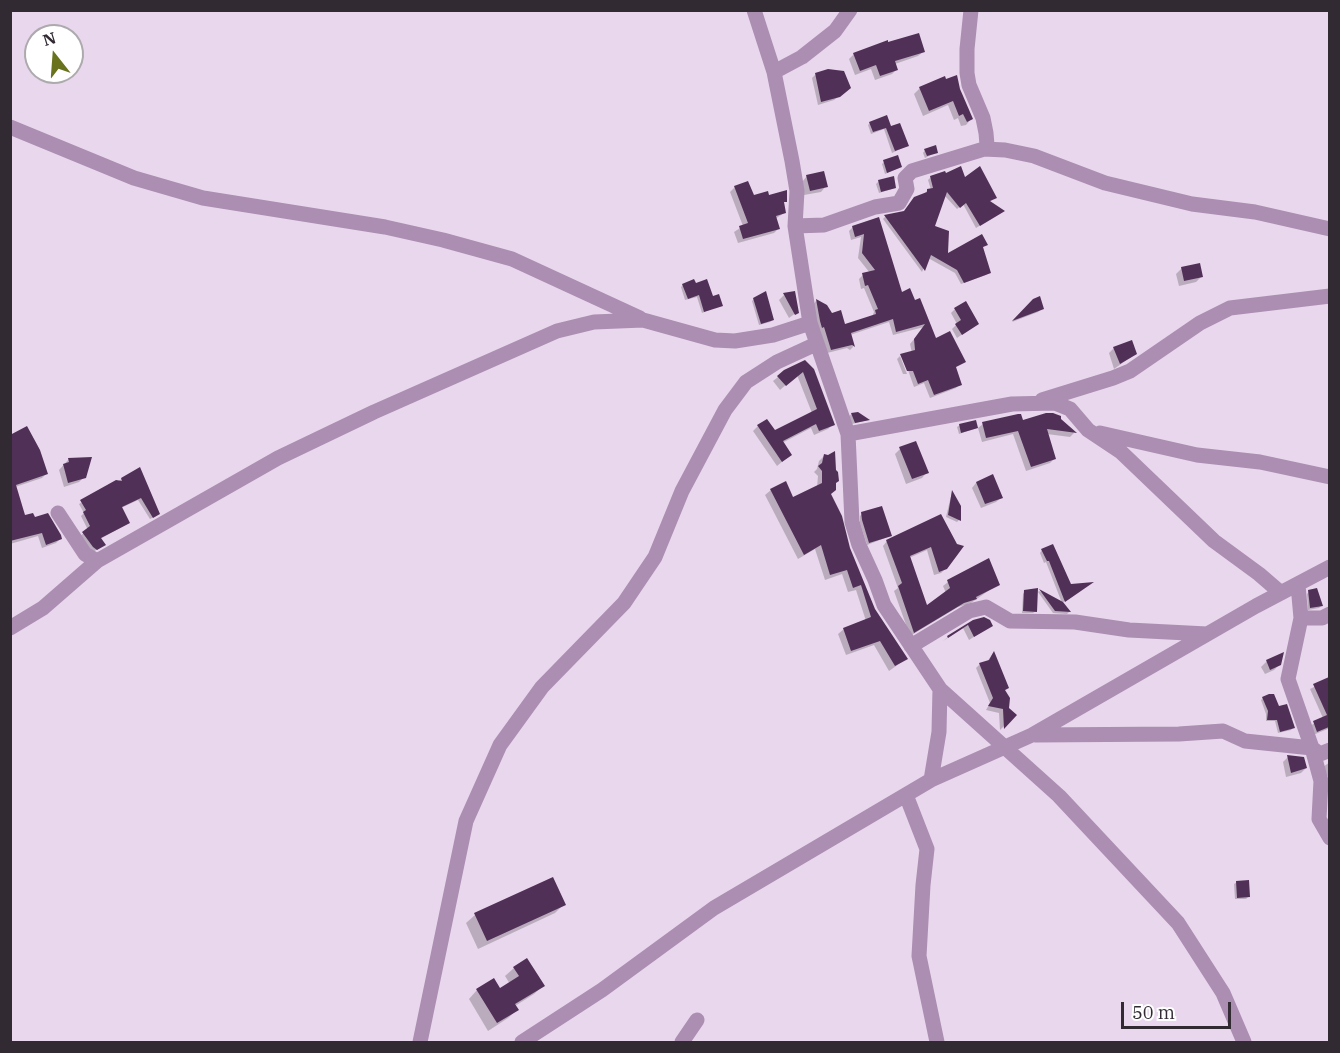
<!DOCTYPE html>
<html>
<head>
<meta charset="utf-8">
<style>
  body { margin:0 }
  #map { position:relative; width:1340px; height:1053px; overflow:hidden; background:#e9d7ed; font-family:"IBM Plex Serif",serif }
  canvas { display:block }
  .frame { position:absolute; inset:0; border:12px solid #312a33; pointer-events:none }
  .north { position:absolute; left:24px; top:24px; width:60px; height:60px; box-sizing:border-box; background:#fff; border:2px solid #adaaad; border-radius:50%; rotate:343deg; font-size:16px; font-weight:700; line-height:24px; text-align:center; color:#312a33 }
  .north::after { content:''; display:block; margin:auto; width:21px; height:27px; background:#69731d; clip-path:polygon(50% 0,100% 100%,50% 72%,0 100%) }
  .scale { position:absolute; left:1121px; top:1002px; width:110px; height:27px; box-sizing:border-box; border:3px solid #312a33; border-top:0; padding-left:8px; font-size:18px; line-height:21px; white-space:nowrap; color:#312a33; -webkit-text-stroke:4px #fff; paint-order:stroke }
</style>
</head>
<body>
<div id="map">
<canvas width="1340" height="1053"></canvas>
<div class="frame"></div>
<div class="north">N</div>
<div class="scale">50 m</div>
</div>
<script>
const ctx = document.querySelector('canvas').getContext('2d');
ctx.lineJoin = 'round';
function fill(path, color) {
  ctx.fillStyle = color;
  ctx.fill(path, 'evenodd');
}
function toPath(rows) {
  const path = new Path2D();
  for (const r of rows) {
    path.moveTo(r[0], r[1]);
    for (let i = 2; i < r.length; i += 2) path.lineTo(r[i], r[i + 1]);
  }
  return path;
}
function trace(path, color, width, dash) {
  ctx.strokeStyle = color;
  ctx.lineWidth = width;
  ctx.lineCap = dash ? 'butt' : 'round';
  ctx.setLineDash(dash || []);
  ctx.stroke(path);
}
fill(toPath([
  [923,52,918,56,895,64,897,69,892,74,875,80,871,69,855,75,849,59,854,54],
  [815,75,845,92,834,100,818,105,812,78],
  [944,78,958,89,971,119,966,125,961,126,958,118,954,120,948,105,923,116,914,94,920,88],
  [870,123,890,128,907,146,892,153,884,129,871,134,868,125],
  [925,150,937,152,925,158,923,153],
  [884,162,901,167,885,174,882,164],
  [807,176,826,186,821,192,804,195,802,182],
  [931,177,964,179,992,200,989,202,1000,213,976,228,963,204,957,209,944,195,933,227,946,256,986,244,982,248,989,272,986,275,961,284,955,273,928,258,922,272,883,219,885,217,904,213,928,190,931,190,928,180],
  [879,181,895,188,879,193,876,184],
  [735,187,753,197,768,197,785,201,783,203,784,213,775,219,779,228,774,233,738,243,734,232,743,226,730,192],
  [878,218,901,294,909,290,935,340,964,361,954,368,960,384,956,388,930,398,924,383,914,387,903,356,900,356,912,353,910,344,924,327,893,335,889,322,850,335,853,347,850,350,847,348,827,353,820,330,818,331,813,305,816,301,844,325,872,317,874,312,864,288,861,289,859,279,863,275,870,273,858,258,861,237,851,240,849,231,853,227],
  [1182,268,1201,277,1196,282,1179,286,1176,274],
  [683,285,712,298,721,305,702,313,697,297,685,300,681,287],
  [784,295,797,312,789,318,779,300],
  [754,299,773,320,770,322,759,325,752,301],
  [1033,300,1043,308,1038,312,1012,322],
  [955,309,977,324,957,338,952,329,957,324,951,313],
  [1114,348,1135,354,1114,369,1109,353],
  [900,356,907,374,903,374,897,359],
  [805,361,833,424,828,429,814,435,811,428,782,443,790,455,777,466,753,431,758,426,774,432,812,413,797,375,780,390,773,381,778,377],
  [852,414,868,420,852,424,849,416],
  [1060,420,1074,433,1070,437,1047,434,1055,458,1050,463,1026,471,1013,434,982,442,978,428,983,424],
  [960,425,977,428,959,434,957,427],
  [900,449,927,472,922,478,906,484,895,454],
  [824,456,830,494,848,548,874,611,906,659,889,671,874,645,846,655,838,634,844,629,866,621,856,590,848,592,842,574,825,580,815,549,798,559,765,495,771,490,793,499,817,487,818,476,814,472,817,469,819,461],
  [10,457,46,474,42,478,15,487,24,517,34,519,60,539,56,543,42,548,38,536,10,544],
  [69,459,84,477,79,482,64,487,59,470],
  [139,469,156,516,150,519,138,500,121,508,129,523,100,539,101,547,93,552,90,550,80,536,88,530,81,516,84,513,79,504],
  [992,476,1001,498,996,502,981,508,972,488,976,483],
  [952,492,959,520,957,522,946,517],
  [862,514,890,536,867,545,860,523,860,516],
  [940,516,946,568,941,573,934,575,927,550,909,558,926,607,946,593,943,586,948,582,998,584,971,603,958,607,910,636,894,591,898,588,883,546,887,541],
  [1042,550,1070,585,1090,584,1062,603,1046,562,1044,563,1040,553],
  [1025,591,1036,611,1033,613,1022,613,1023,594],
  [1039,591,1062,603,1069,612,1067,614,1053,613,1038,592],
  [1309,592,1322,605,1319,608,1308,610,1307,594],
  [973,622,991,626,969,640,963,628,943,641,948,637],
  [993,653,1008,688,1004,691,1007,709,1015,715,1000,730,999,713,986,710,990,703,976,668,980,664,987,662],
  [1267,661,1280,664,1274,670,1265,674,1261,667],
  [1330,679,1330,728,1313,735,1310,726,1323,718,1310,689],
  [1263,698,1278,708,1293,728,1291,730,1278,733,1275,721,1266,721,1266,714,1261,700],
  [1288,757,1306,768,1301,773,1286,777,1283,762],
  [1330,762,1330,781,1323,767],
  [552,879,564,904,555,913,478,949,466,923,475,915],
  [1237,882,1249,896,1246,899,1235,899,1234,884],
  [514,968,543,986,534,994,515,1006,517,1010,508,1018,488,1031,469,999,477,990,500,990,510,984,505,976]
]), '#0003');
fill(toPath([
  [919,33,925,52,895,61,898,70,880,76,876,65,860,71,853,53,888,40,888,42],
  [828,69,844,71,851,88,840,97,821,102,815,73],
  [957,75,960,89,973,119,967,122,963,114,959,116,953,101,929,111,919,87,945,76,946,79],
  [887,115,891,126,900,123,909,146,895,151,886,128,873,132,869,122],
  [936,145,938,153,927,156,924,149],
  [898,155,902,167,887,173,883,160],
  [961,166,965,177,980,166,997,198,990,201,1005,211,980,226,966,203,960,208,947,192,935,226,949,231,948,253,982,234,988,245,983,247,991,273,964,283,957,270,931,255,925,271,884,215,904,211,914,197,927,192,927,189,933,188,930,176,945,171,946,173],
  [824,171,828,187,810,191,806,175],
  [894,176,896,188,881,192,878,180],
  [748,181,754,195,768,191,769,195,787,190,787,202,784,202,786,213,776,216,780,229,743,239,739,226,748,223,734,186],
  [879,217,902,292,910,288,915,300,920,298,936,338,950,331,966,362,956,367,962,385,934,395,928,380,918,384,913,371,907,371,900,354,915,350,914,339,925,324,896,332,893,319,851,333,855,347,852,345,831,350,824,327,822,328,820,321,816,299,827,305,832,313,841,310,845,324,876,314,875,310,878,309,868,285,865,286,862,273,875,270,862,253,864,234,855,237,852,226],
  [1200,263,1203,277,1184,281,1181,267],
  [694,279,696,283,707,279,713,296,719,294,723,306,704,312,699,295,688,299,682,284],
  [766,291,774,320,761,324,753,298],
  [795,291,799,313,795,315,783,293],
  [1040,296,1044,309,1012,321,1033,299],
  [966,301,979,324,962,335,955,324,961,320,954,308],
  [1132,340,1137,354,1120,364,1113,347],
  [805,360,814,369,835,425,819,431,816,424,783,441,792,455,782,462,757,425,767,419,775,430,817,409,803,372,786,386,777,376,784,370],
  [858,412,870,420,855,423,851,413],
  [1046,413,1053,413,1061,416,1061,419,1077,433,1047,429,1056,459,1031,467,1018,431,986,438,982,422,1018,414,1021,414,1023,420],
  [976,420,978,428,961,433,959,424],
  [27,426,40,450,48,474,16,485,25,515,33,513,35,517,48,513,61,535,62,539,46,545,42,533,10,541,10,435],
  [916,441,929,473,912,479,899,447],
  [835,451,836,470,838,472,839,481,836,483,836,490,831,494,842,516,850,548,875,609,908,659,895,666,880,641,851,651,843,628,871,617,861,585,853,588,847,570,830,575,821,545,804,555,770,489,786,481,793,497,822,483,822,471,818,466,822,463,824,454,828,455],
  [92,457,86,478,68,483,63,464,69,462,68,458],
  [140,467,160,514,153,518,141,498,122,507,130,523,101,538,106,545,97,550,93,547,82,532,90,526,83,512,86,510,80,500,116,480,122,481,121,478],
  [993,474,1003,498,985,504,976,482],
  [952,490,961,506,961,521,948,515],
  [882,506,892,536,869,543,862,520,861,512],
  [941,514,957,544,964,546,947,569,939,572,931,547,910,556,927,605,950,588,947,580,989,558,1000,585,976,597,977,599,964,603,914,633,898,586,902,583,886,540],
  [1053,544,1071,584,1094,582,1065,602,1049,561,1047,561,1041,549],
  [1038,588,1037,612,1023,611,1024,590],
  [1317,588,1323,606,1310,608,1308,590],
  [1039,589,1063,602,1071,612,1055,611],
  [984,617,990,620,993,626,974,637,968,625,948,638,947,636,973,620],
  [994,651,1009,688,1005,690,1010,698,1009,708,1017,715,1004,729,1003,709,988,706,993,698,979,663,989,660],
  [1284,652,1281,665,1270,670,1266,660],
  [1329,677,1329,727,1317,732,1313,721,1327,715,1313,684],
  [1269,694,1274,694,1279,706,1287,704,1295,728,1280,732,1277,720,1267,720,1268,711,1262,697],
  [1287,755,1304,757,1307,768,1291,773],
  [553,877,566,905,487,941,474,913],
  [1249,880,1250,897,1237,898,1236,881],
  [527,958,545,986,515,1004,519,1010,497,1023,476,989,494,978,500,988,519,976,513,967]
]), '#513057');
trace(toPath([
  [754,10,774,72,792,161,797,191,795,226,810,323,848,434,852,522,859,545,875,580,884,605,940,689,1059,796,1178,923,1223,993,1244,1042],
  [971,10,967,49,967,73,969,85,983,118,986,133,987,145,984,149],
  [774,72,802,57,835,31,850,10],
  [10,127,134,178,203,198,385,227,443,240,512,259,640,318],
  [795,226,824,225,875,207,899,203,907,189,905,178,912,171,984,149,1005,150,1034,156,1105,183,1192,204,1255,212,1330,229],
  [1042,400,1113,378,1130,371,1200,323,1230,308,1330,296],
  [1100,433,1197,455,1260,462,1330,477],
  [848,434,1012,404,1055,403,1070,409,1088,430,1121,452,1214,541,1259,574,1281,593],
  [58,513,85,554,97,561],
  [1298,585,1301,618,1288,679,1312,748,1320,754,1330,750],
  [1301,618,1322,618,1330,614],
  [10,628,43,608,97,561,278,458,374,412,557,331,594,322,643,320,715,340,735,341,773,335,810,323],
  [911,646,969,611,986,607,1010,621,1075,622,1129,630,1207,634],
  [1035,735,1179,734,1223,731,1245,741,1312,748,1321,781,1319,819,1330,838],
  [931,780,939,732,940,689],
  [906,795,927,849,923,885,919,956,937,1042],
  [420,1042,466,821,500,745,542,687,624,603,655,557,682,491,725,410,746,382,777,362,816,344],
  [522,1042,602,990,714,908,931,780,1032,735,1256,606,1330,567],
  [682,1042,697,1020]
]), '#ab8eb1', 15);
</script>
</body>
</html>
